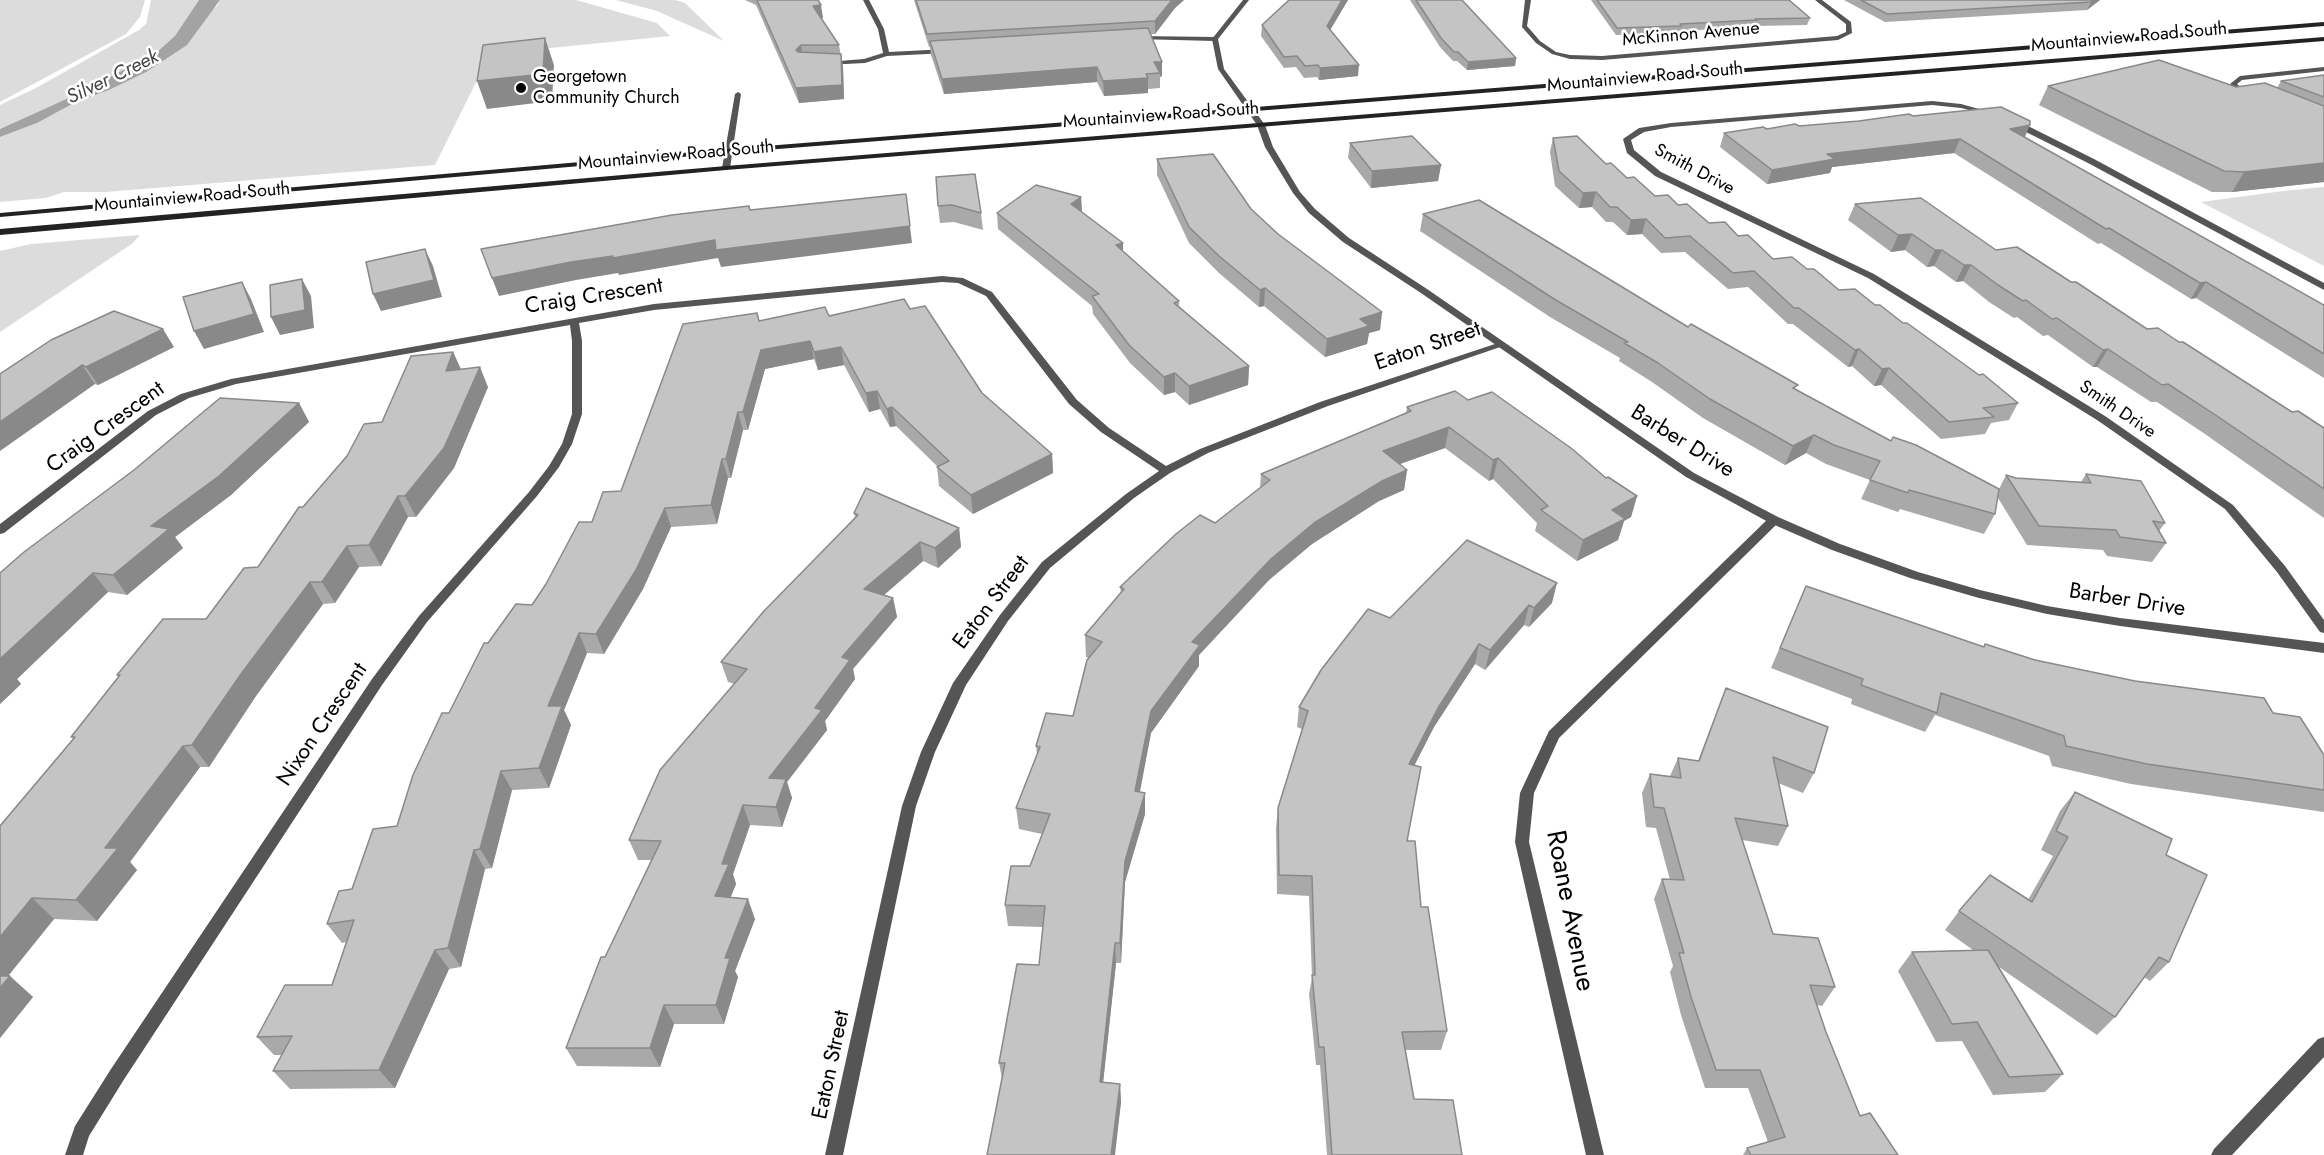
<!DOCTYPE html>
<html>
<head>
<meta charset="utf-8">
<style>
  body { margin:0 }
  canvas { display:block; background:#fff }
</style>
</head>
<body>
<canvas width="2324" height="1155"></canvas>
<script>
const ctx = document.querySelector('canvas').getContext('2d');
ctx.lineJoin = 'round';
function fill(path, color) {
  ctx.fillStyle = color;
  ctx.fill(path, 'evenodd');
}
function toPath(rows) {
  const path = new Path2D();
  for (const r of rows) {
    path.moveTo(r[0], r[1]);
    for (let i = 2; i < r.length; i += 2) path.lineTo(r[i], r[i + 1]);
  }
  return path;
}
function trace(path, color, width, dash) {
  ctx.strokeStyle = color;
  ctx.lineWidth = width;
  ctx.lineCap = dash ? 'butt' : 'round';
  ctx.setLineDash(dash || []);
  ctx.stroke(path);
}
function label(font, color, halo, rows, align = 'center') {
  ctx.font = font + ' Jost,sans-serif';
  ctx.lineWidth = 5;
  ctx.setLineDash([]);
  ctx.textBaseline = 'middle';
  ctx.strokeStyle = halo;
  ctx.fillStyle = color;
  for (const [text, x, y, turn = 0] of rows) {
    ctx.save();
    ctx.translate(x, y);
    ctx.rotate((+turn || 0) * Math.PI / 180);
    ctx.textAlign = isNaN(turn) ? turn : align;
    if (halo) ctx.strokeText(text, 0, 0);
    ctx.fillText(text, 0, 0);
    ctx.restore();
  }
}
fill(toPath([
  [0,0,145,0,140,17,126,34,0,102],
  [151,0,199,0,175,37,156,53,75,95,0,129,0,105,36,88,139,30,146,24],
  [220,0,576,0,657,23,670,36,490,54,435,165,106,192,64,192,46,198,0,202,0,137,37,123,76,102,109,90,217,6],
  [616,0,675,0,685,3,724,41,657,11],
  [2324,187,2324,266,2201,202,2283,191],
  [140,235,133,243,0,332,0,251,31,244]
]), '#dcdcdc');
fill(toPath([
  [199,0,220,0,187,45,146,72,109,90,76,102,37,123,0,137,0,129,75,95,156,53,175,36]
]), '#a3a3a3');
fill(toPath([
  [863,0,869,0,884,29,889,52,947,49,950,51,947,53,887,56,865,63,825,65,824,64,827,62,864,59,883,53,878,29,863,0],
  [1525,0,1531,0,1527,26,1540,41,1556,52,1570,55,1602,56,1837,36,1846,32,1846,24,1815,0,1822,0,1851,22,1852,33,1838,40,1602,60,1570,59,1552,54,1536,43,1522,27,1525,0],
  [1138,36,1215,37,1218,39,1215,41,1136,39,1135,38,1138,36],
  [2324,67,2324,71,2242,80,2237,84,2249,94,2250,95,2247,97,2230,84,2240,76,2324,67],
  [738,92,741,94,730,168,726,170,722,168,735,94,738,92],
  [1932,101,1961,104,1997,114,1993,116,1961,108,1932,105,1671,127,1644,132,1631,140,1634,150,1661,172,1874,274,2105,416,2233,505,2285,566,2324,620,2324,633,2320,632,2277,572,2225,509,2097,420,1868,278,1655,176,1627,153,1623,139,1639,128,1671,123,1932,101],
  [2012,121,2018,121,2094,159,2324,283,2324,290,2088,163,2012,125,2012,121],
  [942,276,963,278,992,292,1077,400,1109,428,1166,466,1200,449,1320,402,1498,343,1504,343,1506,345,1328,406,1208,453,1170,473,1134,498,1050,568,1008,621,966,685,935,752,916,806,843,1155,825,1155,902,806,921,752,953,683,1000,615,1042,562,1126,494,1159,471,1101,432,1069,404,986,296,958,283,942,282,654,310,579,323,582,341,582,414,572,444,559,467,537,496,427,622,382,685,123,1081,89,1136,83,1155,65,1155,75,1126,111,1069,372,679,419,616,529,492,549,466,562,444,572,414,572,341,570,325,236,384,189,398,156,415,4,533,0,534,0,524,148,411,181,394,231,379,654,304,942,276],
  [1774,516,1780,520,1778,523,1559,738,1534,793,1529,842,1604,1155,1586,1155,1515,842,1520,793,1549,731,1770,517,1774,516],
  [2324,1037,2324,1057,2232,1155,2211,1155,2214,1149,2318,1039,2324,1037]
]), '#555');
fill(toPath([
  [1243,0,1249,0,1218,39,1224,69,1265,125,1273,147,1300,192,1315,209,1349,238,1427,289,1694,473,1778,517,1840,544,1918,572,1980,590,2047,606,2120,618,2324,643,2324,653,2120,626,2047,614,1979,598,1910,578,1832,550,1770,523,1686,477,1421,293,1343,242,1309,213,1293,193,1265,147,1257,125,1218,69,1212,39,1243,0]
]), '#555');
fill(toPath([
  [2324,22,2324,26,728,153,0,217,0,213,728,149,2324,22],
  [2324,37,2324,41,726,170,0,235,0,229,726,166,2324,37]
]), '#222');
fill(toPath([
  [745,0,818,0,823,18,821,18,839,45,843,67,844,99,799,103,756,5],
  [914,0,1184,0,1175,8,1155,34,1151,34,1162,76,1160,77,1160,88,1148,89,1148,93,1104,96,1097,82,944,94,931,55,930,47,929,47],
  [1289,0,1348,0,1330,30,1358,76,1319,80,1317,77,1304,78,1296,67,1284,68,1261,36,1262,25],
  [1410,0,1462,0,1516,58,1515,66,1467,70,1457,61,1453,61,1440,47],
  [1591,0,1789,0,1810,18,1807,25,1755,26,1755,27,1680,31,1679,33,1616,35],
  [1844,0,2100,0,2087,10,1885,22],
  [2324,75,2324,182,2232,192,2212,192,2039,105,2048,86,2277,88,2281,81],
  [1913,116,2025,138,2324,305,2324,378,2196,298,2191,299,2101,243,2098,244,1954,153,1832,167,1830,173,1767,184,1720,147,1724,133],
  [1553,138,1606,164,1627,178,1655,196,1678,205,1709,223,1738,236,1773,259,1807,269,1839,290,1875,305,1903,323,2018,403,2009,420,1991,423,1985,434,1941,439,1881,385,1874,386,1852,366,1848,367,1793,324,1788,324,1748,287,1728,289,1685,252,1661,253,1642,234,1627,235,1613,222,1606,222,1592,207,1579,208,1555,186,1550,152],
  [1350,143,1441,165,1438,181,1371,188,1348,158],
  [1157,159,1251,209,1278,234,1382,312,1380,330,1369,333,1367,344,1325,357,1264,306,1259,307,1219,273,1189,243,1157,175],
  [975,174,981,213,983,230,954,222,940,223,938,206],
  [1081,197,1082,212,1123,243,1123,251,1179,301,1179,306,1249,366,1248,385,1189,405,1175,392,1164,395,1130,363,1093,314,1092,306,998,229,997,213],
  [1855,204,1996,250,2071,282,2147,329,2179,342,2292,412,2324,428,2324,518,2205,434,2157,402,2151,402,2097,367,2093,367,2048,335,2043,336,2017,317,2014,318,1989,302,1963,281,1956,282,1934,266,1927,267,1905,250,1891,252,1848,220],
  [1423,214,1688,327,1796,390,1891,441,1999,489,2006,475,2016,478,2081,482,2086,474,2165,523,2159,531,2166,543,2152,562,2107,556,2103,550,2027,545,1998,498,1995,514,1984,534,1900,509,1898,512,1861,499,1870,480,1826,464,1806,453,1785,465,1703,418,1652,382,1619,361,1620,358,1550,317,1420,231],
  [910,309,982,393,1052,454,1053,473,973,514,939,486,937,467,938,467,896,426,890,427,880,409,869,412,844,365,818,370,814,359,765,369,748,430,743,430,731,478,728,478,717,524,671,527,643,589,604,654,587,653,564,710,571,725,549,788,512,790,492,868,485,869,461,967,449,969,395,1088,290,1089,273,1071,282,1055,274,1055,257,1037,332,985,346,942,342,943,327,924,397,826,449,713,488,643,532,605,592,522,621,491,759,321,829,316],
  [174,347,98,385,95,384,0,374],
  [453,352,461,369,488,387,454,468,416,517,408,517,381,566,359,567,335,603,323,604,256,696,209,767,200,767,130,862,137,870,97,921,54,919,8,976,33,997,0,1038,0,826,73,739,71,737,118,677,117,675,206,619,258,567,303,507,382,422],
  [1468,400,1637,496,1631,517,1624,521,1618,540,1577,561,1535,531,1537,523,1493,479,1489,481,1445,448,1400,464,1407,470,1404,490,1379,501,1312,544,1269,580,1199,655,1199,666,1151,733,1139,792,1145,793,1145,814,1125,882,1121,963,1116,963,1103,1082,1120,1084,1121,1103,1002,1079,999,1063,1039,965,1043,927,1008,926,1005,905,1030,866,1042,834,1019,829,1016,808,1037,754,1036,746,1073,716,1089,658,1086,657,1085,635,1121,593,1120,587,1215,523,1260,488,1261,474,1406,413,1407,407],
  [299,403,309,422,231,495,175,537,183,548,127,595,108,592,17,679,21,684,0,704,134,470],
  [854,513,959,528,961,547,938,568,923,561,884,595,893,598,897,617,853,669,855,679,825,721,827,730,787,782,792,798,782,827,750,825,733,874,736,884,730,898,755,919,735,971,738,977,724,1024,674,1024,660,1067,577,1066,566,1048,605,957,651,860,638,860,629,840,735,684,728,682,721,662,855,517],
  [1806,586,1983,647,1985,644,2035,660,2273,713,2324,755,2324,812,2131,784,2052,766,2049,756,1935,715,1925,732,1851,704,1852,699,1771,668],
  [1552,603,1529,627,1524,625,1485,670,1475,664,1434,727,1414,765,1407,841,1421,907,1447,1031,1441,1050,1405,1050,1414,1099,1462,1155,1327,1155,1320,1065,1316,1065,1309,994,1312,978,1309,896,1277,894,1276,828,1278,808,1302,729,1297,727,1299,707,1390,618],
  [1726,688,1814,773,1803,793,1778,783,1788,826,1778,846,1742,840,1773,934,1835,987,1822,1006,1817,1005,1826,1032,1860,1116,1898,1155,1743,1155,1747,1148,1768,1142,1748,1088,1705,1088,1681,1015,1670,972,1673,966,1654,899,1662,879,1670,880,1656,828,1646,827,1642,793,1650,774,1670,776,1678,758,1698,761,1718,708],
  [2075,792,2166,855,2169,962,2150,981,2144,977,2115,1017,2097,1035,1999,967,2063,1074,2045,1092,1993,1095,1962,1041,1936,1042,1898,971,1912,952,1973,950,1945,930,1959,911,2028,900,2053,856,2041,850,2060,811]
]), '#a9a9a9');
fill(toPath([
  [1172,0,1184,0,1175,8,1155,34,1155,21],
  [1342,0,1348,0,1326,37,1327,26],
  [2093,0,2100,0,2087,10,2091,2],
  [821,5,823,18,816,19,813,6],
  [545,38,554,65,552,101,487,109,477,81],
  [801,45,803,59,796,50],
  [841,54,843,67,844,99,799,103,796,88],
  [1516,58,1515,66,1467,70,1468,62],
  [1154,62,1162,62,1162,76,1160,77,1160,73],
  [1359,65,1358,76,1319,80,1320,68],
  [1097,67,1097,82,944,94,942,79],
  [1148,78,1148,93,1104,96,1103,81],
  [2030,125,2024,139,2010,129],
  [1960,139,1954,153,1832,167,1830,173,1767,184,1772,170,1827,154],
  [2324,163,2324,182,2232,192,2244,172],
  [1441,165,1438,181,1371,188,1372,171],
  [1596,192,1592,207,1579,208,1583,193],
  [906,194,912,243,721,267,718,258,619,275,618,273,576,280,499,296,492,278],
  [1081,197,1082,214,1071,204],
  [1646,219,1642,234,1627,235,1631,220],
  [1912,234,1905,250,1891,252,1898,235],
  [1123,243,1123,260,1116,245],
  [425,249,433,266,442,297,381,311,373,294],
  [1935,250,1942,250,1934,266,1927,267],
  [1964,265,1971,265,1963,281,1956,282],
  [302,279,311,296,314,328,280,335,271,317],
  [242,282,251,299,264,332,204,349,194,331],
  [2206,282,2196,298,2191,299,2200,283],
  [1265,288,1264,306,1259,307,1260,290],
  [1382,312,1380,330,1369,333,1367,344,1325,357,1327,339,1360,319],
  [163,329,174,347,98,385,86,367],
  [810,341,814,359,765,369,748,430,743,412,761,350],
  [841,347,844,365,818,370,814,352],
  [1859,349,1852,366,1848,367,1855,350],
  [2108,349,2097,367,2093,367,2103,350],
  [453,352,462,372,446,371],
  [82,365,95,384,0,451,0,422],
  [1249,366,1248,385,1189,405,1189,386],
  [480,367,488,387,454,468,416,517,405,496],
  [1889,368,1881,385,1874,386,1882,369],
  [1175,373,1175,392,1164,395,1164,377],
  [877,391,880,409,869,412,866,393],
  [299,403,309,422,231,495,175,537,183,548,127,595,113,575,151,526],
  [892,407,896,426,890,427,887,409],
  [738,412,743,430,731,478,726,459],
  [1449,427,1445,448,1380,471,1383,451],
  [1814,435,1806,453,1785,465,1793,446],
  [1052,454,1053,473,973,514,971,495],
  [1498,458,1493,479,1489,481,1493,460],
  [722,459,728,478,717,524,711,505],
  [1407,470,1404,490,1379,501,1312,544,1269,580,1199,655,1199,666,1151,733,1136,813,1135,791,1151,711,1192,642,1271,559,1314,523,1382,481],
  [398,496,408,517,381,566,369,545],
  [1637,496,1631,517,1624,521,1618,540,1577,561,1583,540,1612,510],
  [665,508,671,527,643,589,604,654,596,634],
  [959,528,961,547,938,568,935,548],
  [920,542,923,561,868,609,864,589],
  [347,546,359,567,335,603,322,582],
  [93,573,108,592,17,679,21,684,0,704,0,659],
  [310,582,323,604,256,696,209,767,192,745,241,674],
  [1557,583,1552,603,1529,627,1534,608],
  [893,598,897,617,853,669,855,679,825,721,827,730,787,782,792,798,782,827,776,807,769,778,842,657],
  [1529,605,1524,625,1485,670,1490,650],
  [579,633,587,653,564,710,571,725,549,788,539,768,548,706],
  [1479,644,1475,664,1434,727,1405,784,1409,764,1438,708],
  [183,746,200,767,130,862,137,870,97,921,76,900,105,848],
  [501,771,512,790,492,868,480,849],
  [1145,793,1145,814,1125,882,1121,963,1120,943,1125,861],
  [743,805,750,825,733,874,736,884,723,916,715,896,722,864],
  [474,850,485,869,461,967,448,948],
  [32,898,54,919,0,986,0,937],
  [748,899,755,919,735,971,738,977,724,1024,716,1005,725,958],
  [1115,943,1116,963,1101,1102,1100,1082],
  [435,950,449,969,395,1088,379,1070],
  [10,976,33,997,0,1038,0,988],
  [664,1005,674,1024,660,1067,650,1048],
  [1120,1084,1121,1103,1115,1155,1111,1155]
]), '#898989');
const building = toPath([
  [757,0,818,0,821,5,813,6,839,45,801,45,796,50,798,52,841,54,842,85,796,88,757,0],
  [916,0,1172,0,1155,21,927,34,916,0],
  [1289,0,1342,0,1327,26,1359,65,1320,68,1318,65,1305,66,1297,56,1284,57,1262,25,1289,0],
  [1416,0,1462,0,1516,58,1468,62,1458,52,1454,52,1441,38,1416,0],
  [1597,0,1789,0,1810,18,1755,19,1757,20,1680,24,1681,26,1617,28,1597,0],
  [1861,0,2093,0,2091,2,1887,14,1861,0],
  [1148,28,1162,62,1154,62,1160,73,1146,74,1148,78,1103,81,1097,67,942,79,930,41,1148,28],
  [545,38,543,74,477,81,483,45,545,38],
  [2159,60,2236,87,2265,83,2324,106,2324,163,2244,172,2224,171,2048,86,2159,60],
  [2324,75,2324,97,2281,81,2324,75],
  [2001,107,2030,121,2030,125,2010,129,2324,305,2324,354,2206,282,2200,283,2109,228,2106,229,1960,139,1827,154,1835,159,1772,170,1724,133,1763,127,1767,129,1795,124,1799,126,1859,121,1909,114,1913,116,2001,107],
  [1412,136,1441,165,1372,171,1350,143,1412,136],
  [1577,136,1606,164,1611,163,1627,178,1634,177,1655,196,1668,195,1678,205,1687,204,1709,223,1725,222,1738,236,1748,235,1773,259,1792,257,1807,269,1814,269,1839,290,1855,289,1875,305,1880,305,1903,323,1907,323,1979,375,1983,374,2018,403,1983,408,1994,417,1949,422,1889,368,1882,369,1859,349,1855,350,1799,308,1794,308,1754,271,1733,273,1690,236,1665,238,1646,219,1631,220,1617,207,1610,207,1596,192,1583,193,1559,171,1553,138,1577,136],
  [1213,154,1251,209,1278,234,1382,312,1360,319,1369,326,1327,339,1265,288,1260,290,1219,256,1189,227,1157,159,1213,154],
  [975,174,981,213,952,205,938,206,936,177,975,174],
  [1036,185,1081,197,1071,204,1123,243,1116,245,1179,301,1174,303,1249,366,1189,386,1175,373,1164,377,1129,345,1092,296,1099,294,997,213,1036,185],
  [906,194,910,226,716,250,715,240,613,258,613,256,571,262,492,278,481,249,672,215,749,206,750,210,906,194],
  [1921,198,1996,250,2017,247,2071,282,2076,282,2147,329,2158,328,2179,342,2183,342,2292,412,2298,411,2324,428,2324,489,2217,416,2168,384,2162,385,2108,349,2103,350,2057,318,2052,319,2026,300,2023,301,1998,285,1971,265,1964,265,1942,250,1935,250,1912,234,1898,235,1855,204,1921,198],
  [1479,200,1688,327,1691,324,1798,385,1793,388,1891,441,1893,437,1916,445,1999,489,1995,514,1909,490,1908,493,1870,480,1880,461,1834,445,1814,435,1793,446,1710,399,1658,363,1624,343,1628,342,1554,299,1423,214,1479,200],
  [425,249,434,280,373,294,366,262,425,249],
  [302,279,305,310,271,317,270,285,302,279],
  [242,282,254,314,194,331,183,297,242,282],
  [904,299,910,309,925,306,982,393,1052,454,971,495,937,467,949,461,892,407,887,409,877,391,866,393,841,347,814,352,810,341,761,350,743,412,738,412,726,459,722,459,711,505,665,508,636,570,596,634,579,633,548,706,562,706,539,768,501,771,480,849,474,850,448,948,435,950,379,1070,273,1071,292,1036,257,1037,285,985,332,985,354,920,327,924,339,891,352,889,373,829,397,826,413,775,442,713,449,713,484,643,488,643,516,604,532,605,546,584,579,522,592,522,603,492,621,491,683,324,757,313,759,321,825,307,829,316,904,299],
  [114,311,163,329,86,367,82,365,0,422,0,374,51,340,114,311],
  [453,352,446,371,480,367,444,448,405,496,398,496,369,545,347,546,322,582,310,582,241,674,192,745,183,746,105,848,118,848,76,900,32,898,0,937,0,826,75,737,71,737,120,675,117,675,163,619,206,619,244,568,258,567,299,507,303,507,347,456,364,424,382,422,411,356,453,352],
  [1455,391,1468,400,1492,392,1571,448,1606,478,1608,477,1637,496,1612,510,1625,519,1583,540,1541,510,1548,506,1498,458,1493,460,1449,427,1383,451,1407,470,1382,481,1314,523,1271,559,1192,642,1200,645,1151,711,1135,791,1145,793,1125,861,1120,943,1115,943,1100,1082,1120,1084,1111,1155,987,1155,1005,1063,999,1063,1017,964,1039,965,1045,906,1005,905,1011,866,1030,866,1050,814,1016,808,1040,747,1036,746,1046,713,1073,716,1087,660,1102,642,1085,635,1124,589,1120,587,1176,534,1200,515,1215,523,1270,480,1261,474,1411,411,1407,407,1455,391],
  [220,398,299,403,219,476,151,526,169,529,113,575,93,573,0,659,0,573,24,552,134,470,220,398],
  [2086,474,2141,481,2165,523,2153,521,2166,543,2120,537,2116,530,2039,526,2006,475,2016,478,2091,483,2086,474],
  [866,488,959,528,935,548,920,542,864,589,893,598,842,657,850,660,815,708,822,710,769,778,786,779,776,807,743,805,722,864,729,864,715,896,748,899,725,958,730,958,716,1005,664,1005,650,1048,566,1048,601,957,605,957,661,841,629,840,660,770,747,669,721,662,764,611,858,515,854,513,866,488],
  [1467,540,1557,583,1534,608,1529,605,1490,650,1479,644,1438,708,1409,764,1421,767,1407,841,1415,841,1421,907,1428,907,1447,1031,1402,1032,1414,1099,1453,1100,1462,1155,1332,1155,1324,1047,1319,1047,1312,975,1315,975,1312,876,1279,875,1278,808,1308,711,1299,707,1321,670,1368,609,1390,618,1467,540],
  [1806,586,1984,647,1985,644,2035,660,2135,681,2264,698,2273,713,2300,717,2324,755,2324,790,2147,764,2066,746,2064,736,1941,693,1937,713,1861,685,1863,679,1780,648,1806,586],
  [1726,688,1828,727,1814,773,1773,757,1788,826,1735,818,1773,934,1818,938,1835,987,1810,985,1826,1032,1860,1116,1870,1113,1898,1155,1751,1155,1747,1148,1785,1137,1760,1070,1716,1070,1691,997,1679,953,1684,953,1662,879,1684,880,1664,808,1654,807,1650,774,1681,778,1678,758,1699,761,1726,688],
  [2075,792,2172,839,2166,855,2207,875,2169,962,2159,957,2115,1017,1959,911,1990,875,2032,902,2068,837,2056,831,2075,792],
  [1988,950,2063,1074,2009,1077,1977,1022,1952,1024,1912,952,1988,950],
  [0,976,10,976,0,988,0,976]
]);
fill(building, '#c4c4c4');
trace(building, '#898989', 1.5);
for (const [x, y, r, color] of [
  [521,88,6,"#000"]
]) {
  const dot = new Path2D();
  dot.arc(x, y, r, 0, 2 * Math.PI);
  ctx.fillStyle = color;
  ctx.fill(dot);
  trace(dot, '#fff', 2);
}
label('18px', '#000', '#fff', [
  ["McKinnon Avenue",1691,35,-5],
  ["Mountainview Road South",2129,38,-5],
  ["Mountainview Road South",1645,78,-5],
  ["Mountainview Road South",1161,116,-4],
  ["Mountainview Road South",676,156,-5],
  ["Smith Drive",1694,170,28],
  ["Mountainview Road South",192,198,-5],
  ["Smith Drive",2117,410,34]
]);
label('18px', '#000', '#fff', [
  ["Georgetown",533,78],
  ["Community Church",533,99]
], 'left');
label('italic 20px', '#444', '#fff', [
  ["Silver Creek",113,78,-26]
]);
label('22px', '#000', '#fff', [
  ["Craig Crescent",594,297,-9],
  ["Eaton Street",1428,347,-19],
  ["Craig Crescent",106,428,-36],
  ["Barber Drive",1682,442,32],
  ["Barber Drive",2127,601,9],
  ["Eaton Street",992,603,-53],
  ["Nixon Crescent",323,725,-56],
  ["Eaton Street",832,1065,-78]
]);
label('27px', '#000', '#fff', [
  ["Roane Avenue",1569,911,79]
]);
</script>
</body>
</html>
